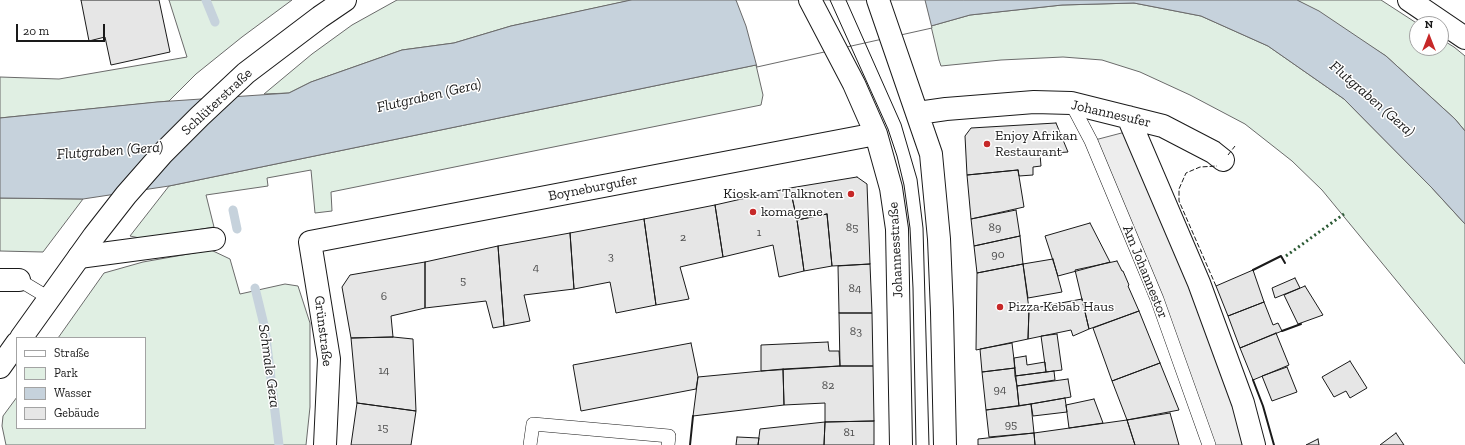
<!DOCTYPE html>
<html>
<head>
<meta charset="utf-8">
<style>
  body { margin:0 }
  #map { position:relative; width:1465px; height:445px; overflow:hidden; background:#fff; font-family:"Zilla Slab",serif }
  canvas { display:block }
  .legend { position:absolute; left:16px; top:337px; width:130px; height:92px; box-sizing:border-box; background:#fff; border:1px solid #a3a3a3; margin:0; padding:5px 7px; list-style:none; font-size:12px; color:#1a1a1a }
  .legend li { display:flex; align-items:center; gap:8px; height:20px }
  .legend b { width:20px; border:1px solid #a3a3a3 }
  .north { position:absolute; left:1409px; top:16px; width:40px; height:40px; box-sizing:border-box; background:#fff; border:1px solid #a3a3a3; border-radius:50%; rotate:0deg; font-size:11px; font-weight:700; line-height:16px; text-align:center; color:#1a1a1a }
  .north::after { content:''; display:block; margin:auto; width:14px; height:18px; background:#c62828; clip-path:polygon(50% 0,100% 100%,50% 72%,0 100%) }
  .scale { position:absolute; left:16px; top:24px; width:89px; height:18px; box-sizing:border-box; border:2px solid #1a1a1a; border-top:0; padding-left:5px; font-size:12px; line-height:14px; white-space:nowrap; color:#1a1a1a; -webkit-text-stroke:3px #fff; paint-order:stroke }
</style>
</head>
<body>
<div id="map">
<canvas width="1465" height="445"></canvas>
<ul class="legend">
<li><b style="height:5px;background:#fff"></b>Straße</li>
<li><b style="height:11px;background:#e0efe3"></b>Park</li>
<li><b style="height:11px;background:#c6d2dc"></b>Wasser</li>
<li><b style="height:11px;background:#e6e6e6"></b>Gebäude</li>
</ul>
<div class="north">N</div>
<div class="scale">20 m</div>
</div>
<script>
const ctx = document.querySelector('canvas').getContext('2d');
ctx.lineJoin = 'round';
function fill(path, color) {
  ctx.fillStyle = color;
  ctx.fill(path, 'evenodd');
}
function toPath(rows) {
  const path = new Path2D();
  for (const r of rows) {
    path.moveTo(r[0], r[1]);
    for (let i = 2; i < r.length; i += 2) path.lineTo(r[i], r[i + 1]);
  }
  return path;
}
function trace(path, color, width, dash) {
  ctx.strokeStyle = color;
  ctx.lineWidth = width;
  ctx.lineCap = dash ? 'butt' : 'round';
  ctx.setLineDash(dash || []);
  ctx.stroke(path);
}
function label(font, color, halo, rows, align = 'center') {
  ctx.font = font + ' "Zilla Slab",serif';
  ctx.lineWidth = 3;
  ctx.setLineDash([]);
  ctx.textBaseline = 'middle';
  ctx.strokeStyle = halo;
  ctx.fillStyle = color;
  for (const [text, x, y, turn = 0] of rows) {
    ctx.save();
    ctx.translate(x, y);
    ctx.rotate((+turn || 0) * Math.PI / 180);
    ctx.textAlign = isNaN(turn) ? turn : align;
    if (halo) ctx.strokeText(text, 0, 0);
    ctx.fillText(text, 0, 0);
    ctx.restore();
  }
}
const green = toPath([
  [169,0,292,0,242,37,196,74,169,101,0,118,0,77,59,79,187,57,169,0],
  [397,0,632,0,511,26,454,43,402,50,311,82,289,93,264,94,312,54,352,25,397,0],
  [1297,0,1381,0,1418,24,1417,48,1441,48,1441,39,1454,47,1465,56,1465,131,1455,119,1386,56,1297,0],
  [1134,3,1201,16,1268,46,1344,99,1432,188,1465,224,1465,364,1322,190,1292,161,1245,124,1190,95,1140,72,1102,60,1063,57,1001,60,941,66,939,60,931,26,970,15,1062,5,1134,3],
  [756,65,763,95,761,105,331,192,332,211,315,213,311,170,267,178,268,186,206,195,214,227,144,239,130,236,169,186,756,65],
  [0,198,83,199,43,252,0,251,0,198],
  [211,250,230,259,240,294,285,284,298,286,310,323,310,407,306,445,6,445,2,426,3,416,17,397,17,428,145,428,145,338,58,338,104,273,143,262,211,250]
]);
fill(green, '#e0efe3');
trace(green, '#6a6a6a', 1);
const parking = toPath([
  [1133,130,1254,445,1209,445,1091,141,1133,130]
]);
fill(parking, '#ededed');
trace(parking, '#6a6a6a', 1);
const water = toPath([
  [631,0,1297,0,1319,11,1386,56,1455,119,1465,131,1465,224,1432,188,1344,99,1268,46,1201,16,1134,3,1062,5,970,15,931,26,756,65,169,186,83,199,0,198,0,118,157,102,289,93,311,82,402,50,454,43,511,26,631,0]
]);
fill(water, '#c6d2dc');
trace(water, '#6a6a6a', 1);
const pier = toPath([
  [736,0,925,0,932,28,757,67,746,26,736,0]
]);
fill(pier, '#fff');
trace(pier, '#6a6a6a', 1);
trace(toPath([
  [206,0,215,22],
  [233,210,237,229],
  [255,288,265,329,279,445]
]), '#c6d2dc', 9);
const building = toPath([
  [81,0,159,0,170,52,111,65,105,37,89,41,81,0],
  [1056,123,1068,152,1040,154,1041,166,1033,167,1033,175,1019,176,1018,170,967,175,965,136,971,128,1056,123],
  [1018,170,1024,207,971,219,967,175,1018,170],
  [857,177,867,184,870,264,832,266,827,214,797,220,790,188,857,177],
  [790,188,797,220,804,271,779,277,773,245,723,257,715,205,790,188],
  [715,205,723,257,680,267,689,299,656,305,644,219,715,205],
  [1016,210,1020,236,974,246,971,219,1016,210],
  [827,214,832,266,804,271,797,220,827,214],
  [644,219,656,305,616,313,610,282,574,289,570,233,644,219],
  [1090,223,1110,262,1058,276,1045,236,1090,223],
  [570,233,574,289,524,295,530,321,504,326,498,246,570,233],
  [1020,236,1023,264,977,273,974,246,1020,236],
  [498,246,504,326,493,328,486,301,425,308,425,262,498,246],
  [1053,259,1062,292,1028,298,1023,264,1053,259],
  [1117,261,1122,271,1123,271,1129,285,1128,286,1139,311,1089,329,1075,270,1117,261],
  [425,262,425,308,391,316,393,337,351,338,342,287,350,275,425,262],
  [870,264,872,313,839,313,838,266,870,264],
  [1023,264,1029,309,1028,339,976,350,977,273,1023,264],
  [1253,270,1264,302,1228,316,1216,286,1253,270],
  [1295,278,1300,288,1275,298,1272,288,1295,278],
  [1305,286,1323,315,1298,324,1284,295,1305,286],
  [1082,299,1089,329,1073,336,1071,330,1028,339,1029,309,1082,299],
  [1264,302,1273,325,1278,323,1282,331,1240,348,1228,316,1264,302],
  [1139,311,1160,363,1112,381,1093,328,1139,311],
  [839,313,872,313,873,366,840,366,839,313],
  [1276,333,1289,365,1253,380,1240,348,1276,333],
  [1057,334,1062,370,1046,372,1041,336,1057,334],
  [393,337,413,339,416,411,357,403,351,338,393,337],
  [828,342,829,351,839,351,840,366,761,371,761,345,828,342],
  [691,343,698,377,696,389,581,411,573,365,691,343],
  [1012,343,1015,368,982,372,980,349,1012,343],
  [1026,356,1027,365,1045,362,1046,372,1015,376,1014,358,1026,356],
  [1350,361,1367,388,1350,398,1346,391,1334,397,1322,377,1350,361],
  [1160,363,1179,410,1127,420,1112,381,1160,363],
  [840,366,873,366,874,421,825,422,825,403,784,405,783,369,840,366],
  [1287,367,1297,392,1272,401,1262,376,1287,367],
  [1015,368,1019,406,986,410,982,372,1015,368],
  [783,369,784,405,693,416,698,377,783,369],
  [1054,371,1055,380,1017,386,1015,376,1054,371],
  [1068,379,1071,397,1019,406,1017,386,1068,379],
  [1065,398,1067,412,1033,416,1031,404,1065,398],
  [1094,399,1103,423,1069,428,1066,405,1094,399],
  [357,403,416,411,411,445,351,445,357,403],
  [1031,404,1034,433,989,437,986,410,1031,404],
  [1170,413,1179,445,1135,445,1127,420,1170,413],
  [1127,420,1135,445,1035,445,1034,433,1127,420],
  [874,421,874,445,824,445,825,422,874,421],
  [825,422,824,445,758,445,760,429,825,422],
  [1034,433,1035,445,978,445,978,439,1034,433],
  [1396,433,1404,445,1380,445,1396,433],
  [737,437,759,438,758,445,736,445,737,437],
  [1318,439,1319,445,1306,445,1318,439]
]);
fill(building, '#e6e6e6');
trace(building, '#1a1a1a', 1);
const lane = toPath([
  [1071,103,1091,141,1157,299,1209,445],
  [19,280,49,298],
  [530,445,533,424,669,436,668,445]
]);
const street = toPath([
  [810,0,854,84,876,134,891,188,897,229,901,445],
  [878,0,931,154,939,239,942,312,945,445],
  [918,113,946,109,1034,102,1071,103,1163,126,1213,152,1223,160],
  [1128,117,1199,283,1243,403,1254,445],
  [79,257,214,239],
  [0,280,19,280],
  [325,445,329,359,310,242,876,134]
]);
const secondary = toPath([
  [1409,0,1465,38],
  [21,338,94,236,126,195,162,154,200,116,246,73,320,17,345,0],
  [0,367,17,343]
]);
trace(lane, '#1a1a1a', 14);
trace(street, '#1a1a1a', 24);
trace(secondary, '#1a1a1a', 24);
trace(lane, '#fff', 13);
trace(street, '#fff', 22);
trace(secondary, '#fff', 22);
trace(toPath([
  [830,0,888,129,897,156,904,185,910,228,913,288,916,445],
  [846,0,901,124,917,179,923,228,929,445]
]), '#1a1a1a', 1);
trace(toPath([
  [1286,256,1344,214]
]), '#2b5a34', 3, [2, 3]);
trace(toPath([
  [1228,155,1235,146],
  [1216,286,1179,201,1179,189,1186,173,1200,167,1217,166]
]), '#1a1a1a', 1, [5, 2]);
trace(toPath([
  [1253,270,1281,256,1285,263],
  [1282,331,1301,324],
  [1253,380,1263,406,1274,445],
  [690,445,693,416]
]), '#1a1a1a', 2);
for (const [x, y, r, color] of [
  [987,144,4,"#c62828"],
  [851,194,4,"#c62828"],
  [753,212,4,"#c62828"],
  [1000,307,4,"#c62828"]
]) {
  const dot = new Path2D();
  dot.arc(x, y, r, 0, 2 * Math.PI);
  ctx.fillStyle = color;
  ctx.fill(dot);
  trace(dot, '#fff', 1.5);
}
label('12px', '#4d4d4d', null, [
  ["85",852,228],
  ["89",995,228],
  ["1",759,233],
  ["2",683,238],
  ["90",998,255],
  ["3",611,257],
  ["4",536,268],
  ["5",463,281],
  ["84",855,289],
  ["6",384,297],
  ["83",856,332],
  ["14",384,371],
  ["82",828,386],
  ["94",1000,390],
  ["95",1011,425],
  ["15",383,428],
  ["81",849,433]
]);
label('14px', '#1a1a1a', '#fff', [
  ["Schlüterstraße",217,102,-43],
  ["Johannesufer",1111,114,13],
  ["Boyneburgufer",593,188,-11],
  ["Johannesstraße",896,250,-93],
  ["Am Johannestor",1145,272,68],
  ["Grünstraße",323,331,83]
]);
label('14px', '#1a1a1a', '#fff', [
  ["Enjoy Afrikan",995,136],
  ["Restaurant",995,152],
  ["Kiosk am Talknoten",843,194,"right"],
  ["komagene",761,212],
  ["Pizza Kebab Haus",1008,307]
], 'left');
label('italic 15px', '#1a1a1a', '#fff', [
  ["Flutgraben (Gera)",429,96,-13],
  ["Flutgraben (Gera)",1372,99,41],
  ["Flutgraben (Gera)",110,151,-4],
  ["Schmale Gera",269,366,82]
]);
</script>
</body>
</html>
